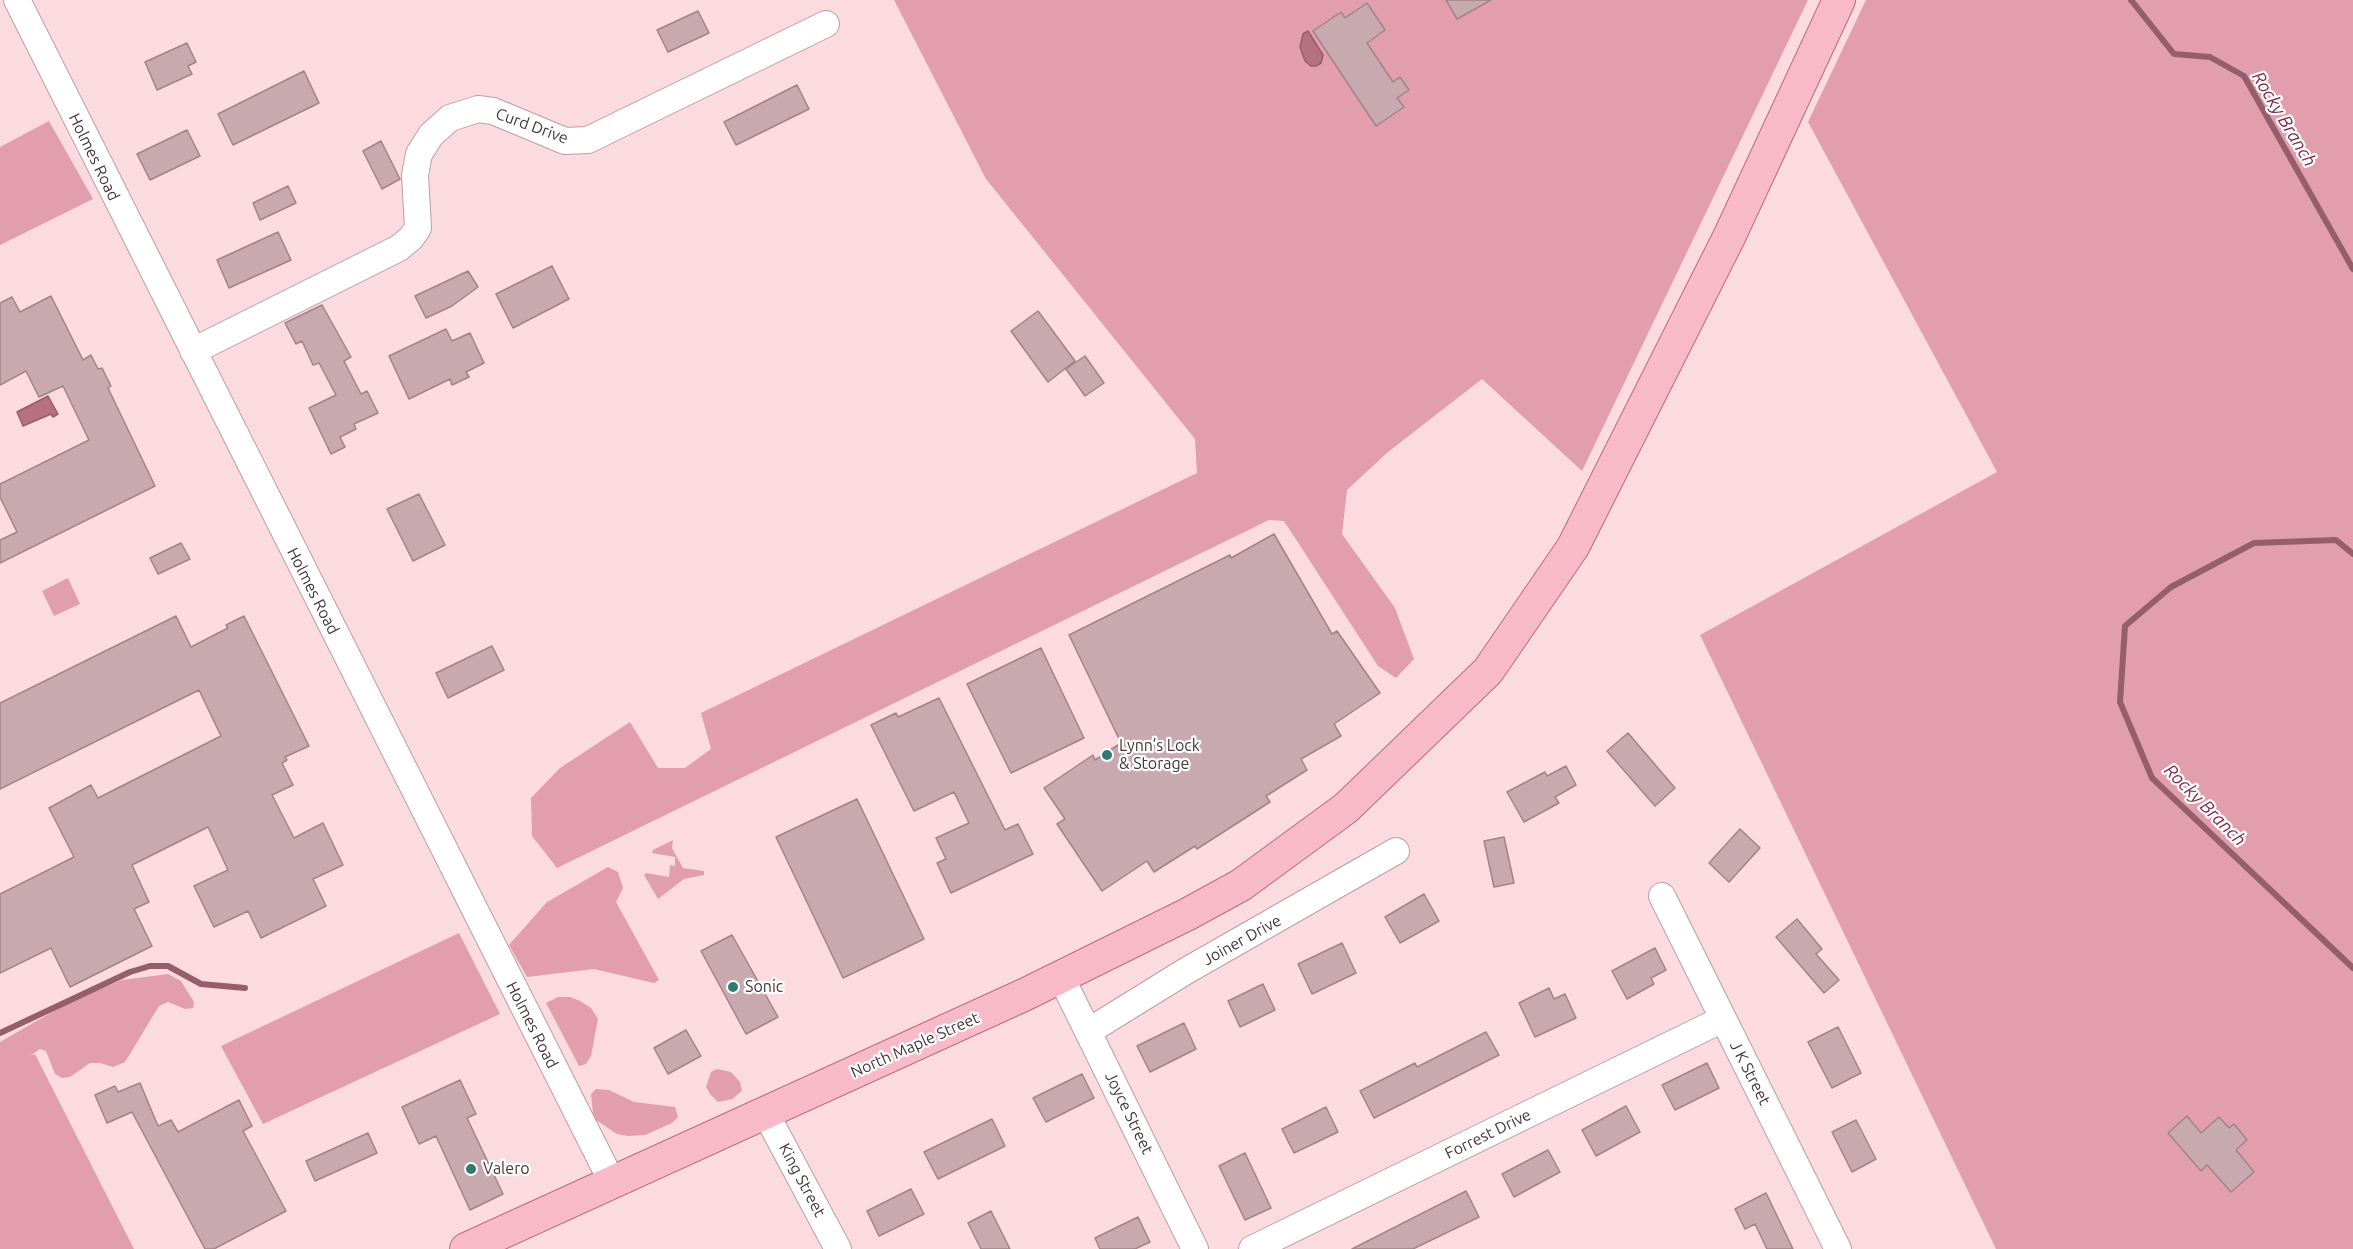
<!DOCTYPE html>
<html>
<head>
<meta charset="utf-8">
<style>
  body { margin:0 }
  canvas { display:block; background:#fbdae0 }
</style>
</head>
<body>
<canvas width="2353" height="1249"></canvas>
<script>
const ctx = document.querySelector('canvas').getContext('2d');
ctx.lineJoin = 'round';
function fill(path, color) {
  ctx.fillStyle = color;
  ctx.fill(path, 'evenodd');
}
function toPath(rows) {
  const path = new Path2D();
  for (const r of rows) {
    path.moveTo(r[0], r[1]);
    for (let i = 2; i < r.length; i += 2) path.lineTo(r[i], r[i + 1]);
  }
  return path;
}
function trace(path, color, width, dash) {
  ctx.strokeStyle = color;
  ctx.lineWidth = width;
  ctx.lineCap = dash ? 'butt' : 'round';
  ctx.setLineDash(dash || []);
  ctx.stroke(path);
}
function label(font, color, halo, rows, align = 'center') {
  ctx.font = font + ' Ubuntu,sans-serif';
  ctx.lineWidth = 4.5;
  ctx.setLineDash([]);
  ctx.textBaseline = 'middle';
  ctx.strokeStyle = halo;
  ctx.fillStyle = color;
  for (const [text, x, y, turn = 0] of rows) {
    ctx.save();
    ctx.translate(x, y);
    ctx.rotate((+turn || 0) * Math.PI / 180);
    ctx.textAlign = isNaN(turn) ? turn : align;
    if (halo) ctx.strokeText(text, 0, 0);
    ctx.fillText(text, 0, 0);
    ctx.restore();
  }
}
fill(toPath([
  [894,0,1808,0,1582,471,1482,379,1388,452,1347,490,1342,534,1395,608,1414,659,1396,678,1378,666,1284,521,1269,520,557,868,532,836,531,798,560,768,630,722,658,768,685,768,711,749,701,713,1197,473,1195,439,986,179],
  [1866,0,2353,0,2353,1249,1996,1249,1700,635,1997,472,1808,122],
  [49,121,93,199,0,245,0,147],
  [68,578,80,604,54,616,42,591],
  [673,840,672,848,683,868,704,871,704,875,684,879,658,899,644,875,646,873,669,877,670,865,675,866,675,857,652,853,653,850],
  [608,867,618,872,623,888,616,902,659,980,654,983,594,969,527,977,509,945,547,902],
  [459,933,500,1014,263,1124,221,1046],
  [168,974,181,981,194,1002,193,1008,185,1009,168,1002,159,1006,125,1062,113,1067,100,1063,90,1063,70,1077,62,1078,55,1074,46,1051,40,1049,30,1056,35,1054,134,1249,0,1249,0,1042,73,1000,122,980],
  [558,997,570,997,580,1001,591,1008,598,1019,591,1056,586,1064,579,1066,546,1003],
  [717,1069,731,1072,740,1082,742,1091,732,1099,718,1102,710,1094,706,1087,711,1072],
  [596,1089,609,1090,634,1102,675,1107,678,1117,672,1123,645,1135,628,1136,617,1134,596,1120,593,1113,591,1094]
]), '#e39ead');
const water = toPath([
  [1308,31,1323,55,1321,63,1316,66,1311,66,1305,61,1300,47,1303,34,1308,31],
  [48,396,58,414,53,417,51,414,23,426,17,412,48,396]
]);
fill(water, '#b67080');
trace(water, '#945f6b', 1.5);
trace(toPath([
  [2131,0,2174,54,2210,57,2244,76,2353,269],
  [2353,554,2336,540,2254,543,2171,587,2125,626,2120,702,2152,778,2353,968],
  [0,1033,130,972,150,966,168,966,201,984,245,988]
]), '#945f6b', 6);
const building = toPath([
  [1446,0,1491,0,1457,19,1446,0],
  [1367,3,1385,30,1367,43,1393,82,1400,77,1409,90,1397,98,1404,107,1376,126,1313,31,1341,12,1345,18,1367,3],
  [698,11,709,33,668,52,657,30,698,11],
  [187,43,196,62,188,66,192,74,157,90,145,62,187,43],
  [304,71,319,103,233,145,218,114,304,71],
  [797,85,809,109,736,145,724,122,797,85],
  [187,130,200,156,150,180,137,154,187,130],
  [381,141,400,179,382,189,363,151,381,141],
  [288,186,296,203,260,220,253,203,288,186],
  [278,232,291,260,229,288,217,260,278,232],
  [552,266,569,299,513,328,496,294,552,266],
  [468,271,478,287,452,306,426,318,415,296,468,271],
  [51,296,83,360,91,355,98,369,102,368,111,386,108,388,155,486,0,563,0,540,17,532,0,497,0,484,89,440,63,386,39,397,26,371,0,385,0,303,12,297,20,312,51,296],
  [322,305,351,357,344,361,361,394,367,391,378,413,354,424,356,429,340,437,345,447,331,454,309,408,336,395,319,363,313,365,302,341,296,344,285,323,322,305],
  [1038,311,1075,361,1048,382,1011,331,1038,311],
  [446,329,452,341,470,333,484,363,466,372,469,377,452,385,450,379,409,399,389,356,446,329],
  [1085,356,1104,383,1085,396,1066,369,1085,356],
  [419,494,445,545,413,561,387,509,419,494],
  [1274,534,1332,634,1337,631,1380,693,1334,724,1341,736,1301,759,1307,770,1266,796,1270,802,1197,849,1195,846,1154,872,1147,861,1102,891,1057,824,1065,819,1044,788,1093,755,1095,760,1121,743,1069,635,1230,555,1231,558,1274,534],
  [181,543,190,559,158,574,150,558,181,543],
  [176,616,191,647,228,628,226,625,244,616,309,746,285,757,287,760,282,763,293,785,272,795,294,838,323,823,343,865,313,879,326,906,261,938,248,911,214,927,194,886,228,870,208,827,132,865,149,902,134,909,152,946,70,987,51,948,0,973,0,894,74,857,49,808,91,785,98,798,221,736,199,690,0,789,0,703,176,616],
  [492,646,504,670,448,698,436,673,492,646],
  [1041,648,1084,738,1011,773,967,684,1041,648],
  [939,698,1005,830,1018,824,1033,854,951,893,937,863,946,859,936,838,969,823,954,792,914,811,871,725,896,713,898,717,939,698],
  [1628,733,1675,788,1655,806,1607,751,1628,733],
  [1566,766,1576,785,1555,797,1559,803,1524,822,1507,792,1545,772,1547,776,1566,766],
  [857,799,924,939,843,978,776,837,857,799],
  [1740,829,1760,848,1729,882,1709,863,1740,829],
  [1504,837,1514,883,1494,887,1484,841,1504,837],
  [1424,894,1439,921,1400,943,1385,917,1424,894],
  [1797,919,1822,949,1816,954,1839,980,1824,993,1776,937,1797,919],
  [732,935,778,1017,746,1034,701,951,732,935],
  [1342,943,1356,973,1312,994,1298,964,1342,943],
  [1655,948,1666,970,1651,978,1654,984,1627,999,1612,971,1655,948],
  [1263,984,1275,1010,1240,1027,1228,1001,1263,984],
  [1549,988,1554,999,1565,994,1576,1018,1535,1037,1519,1003,1549,988],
  [1184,1023,1196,1049,1150,1072,1137,1046,1184,1023],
  [1838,1027,1861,1073,1832,1088,1808,1042,1838,1027],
  [686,1030,701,1056,668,1074,654,1048,686,1030],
  [1486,1032,1499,1055,1374,1118,1360,1091,1415,1063,1417,1067,1486,1032],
  [1707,1063,1719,1088,1675,1110,1662,1085,1707,1063],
  [1082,1074,1094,1098,1046,1122,1033,1098,1082,1074],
  [460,1080,476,1114,467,1118,503,1194,470,1210,436,1136,419,1144,402,1107,460,1080],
  [140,1083,158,1126,171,1120,178,1132,239,1100,252,1126,243,1131,286,1211,214,1249,205,1249,132,1112,107,1123,95,1095,115,1086,118,1092,140,1083],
  [1626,1106,1640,1132,1596,1156,1582,1130,1626,1106],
  [1326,1107,1338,1132,1294,1153,1282,1129,1326,1107],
  [2187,1116,2201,1133,2219,1117,2229,1128,2234,1124,2247,1140,2236,1150,2254,1172,2231,1192,2207,1165,2201,1171,2168,1133,2187,1116],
  [992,1119,1005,1146,938,1179,924,1152,992,1119],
  [1856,1120,1876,1159,1852,1172,1832,1132,1856,1120],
  [368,1133,377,1153,315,1181,306,1161,368,1133],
  [1548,1150,1560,1172,1514,1197,1502,1174,1548,1150],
  [1245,1153,1271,1208,1245,1220,1219,1166,1245,1153],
  [911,1189,924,1214,879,1236,867,1211,911,1189],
  [1466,1191,1479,1217,1413,1249,1352,1249,1466,1191],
  [1766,1193,1793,1249,1767,1249,1755,1224,1745,1229,1735,1209,1766,1193],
  [991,1211,1010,1249,981,1249,968,1223,991,1211],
  [1138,1217,1150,1242,1135,1249,1100,1249,1095,1238,1138,1217]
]);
fill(building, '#c8a9af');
trace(building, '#a18388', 1.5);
const minor = toPath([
  [17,0,612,1182],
  [193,351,399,248,411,238,418,228,415,175,419,154,431,135,450,118,478,109,493,111,565,141,588,140,826,24],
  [1662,896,1838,1249],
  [1061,977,1195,1249],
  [1089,1031,1186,971,1396,851],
  [765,1112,838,1249],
  [1252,1249,1723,1019]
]);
const major = toPath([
  [466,1249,1026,994,1188,914,1241,885,1346,808,1488,671,1573,547,1730,235,1839,0]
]);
trace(minor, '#bd9ea3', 28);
trace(major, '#b66d7f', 34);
trace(minor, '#fff', 26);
trace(major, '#f8b9c8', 32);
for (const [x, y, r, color] of [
  [1107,755,6,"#327971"],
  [733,987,6,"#327971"],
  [471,1169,6,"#327971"]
]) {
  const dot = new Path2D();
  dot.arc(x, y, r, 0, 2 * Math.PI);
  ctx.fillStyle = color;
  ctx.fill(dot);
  trace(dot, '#fff', 2);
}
label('16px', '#433639', '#fff', [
  ["Curd Drive",532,126,20],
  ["Holmes Road",94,157,64],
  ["Holmes Road",313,591,63],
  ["Joiner Drive",1242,940,-29],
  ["Holmes Road",532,1025,63],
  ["North Maple Street",915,1045,-24],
  ["J K Street",1750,1073,63],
  ["Joyce Street",1129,1113,64],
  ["Forrest Drive",1488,1134,-26],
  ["King Street",802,1180,62]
]);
label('16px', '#433639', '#fff', [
  ["Lynn’s Lock",1119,746],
  ["& Storage",1119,764],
  ["Sonic",745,987],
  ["Valero",483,1169]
], 'left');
label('italic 18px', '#7e2943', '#fff', [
  ["Rocky Branch",2284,119,59],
  ["Rocky Branch",2205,805,45]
]);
</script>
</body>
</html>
